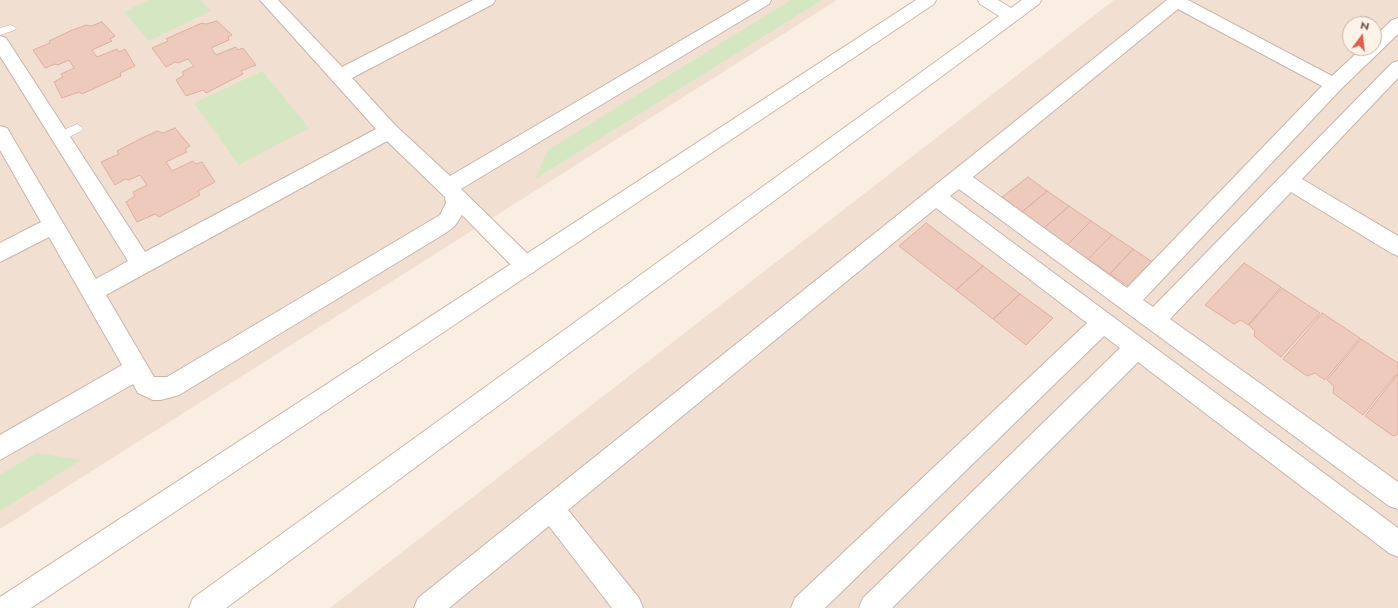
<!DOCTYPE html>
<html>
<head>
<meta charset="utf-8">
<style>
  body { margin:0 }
  #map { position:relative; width:1398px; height:608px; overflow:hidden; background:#faeee2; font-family:Jost,sans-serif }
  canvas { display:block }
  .north { position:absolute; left:1342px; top:16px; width:40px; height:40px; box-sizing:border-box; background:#fef3e8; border:1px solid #c5b3a9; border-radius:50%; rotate:15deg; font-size:11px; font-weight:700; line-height:16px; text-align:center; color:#70544b }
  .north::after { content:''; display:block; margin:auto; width:14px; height:18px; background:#dd5e4f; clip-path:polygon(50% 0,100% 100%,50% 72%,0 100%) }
</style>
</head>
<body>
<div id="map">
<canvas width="1398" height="608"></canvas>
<div class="north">N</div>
</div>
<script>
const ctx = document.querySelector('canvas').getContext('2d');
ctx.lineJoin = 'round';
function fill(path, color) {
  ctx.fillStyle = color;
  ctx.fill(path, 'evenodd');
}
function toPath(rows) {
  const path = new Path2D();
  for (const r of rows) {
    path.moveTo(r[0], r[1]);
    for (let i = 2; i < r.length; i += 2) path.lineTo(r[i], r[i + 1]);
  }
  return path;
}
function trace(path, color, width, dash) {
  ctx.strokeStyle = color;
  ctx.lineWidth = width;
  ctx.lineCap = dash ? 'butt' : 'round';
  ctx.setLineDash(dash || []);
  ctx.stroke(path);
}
fill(toPath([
  [0,0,837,0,0,529],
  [1114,0,1398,0,1398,608,330,608],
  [1350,24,1374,24,1374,48,1350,48]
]), '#f1dfd1');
fill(toPath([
  [149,0,200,0,211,11,149,41,124,12],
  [791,0,822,0,535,179,548,150],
  [262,71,309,128,239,165,194,103],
  [36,453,81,460,0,511,0,475]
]), '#d5e7c2');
const building = toPath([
  [217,21,232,35,228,37,229,40,211,48,216,55,236,47,238,50,243,48,256,65,241,71,243,74,206,93,203,90,186,96,176,80,184,75,182,72,194,66,188,59,178,63,175,62,166,67,152,48,168,41,166,39,186,30,202,23,206,24,217,21],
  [102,22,115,36,110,39,112,41,92,50,97,57,117,49,119,52,125,49,135,66,120,73,121,76,82,94,79,92,62,98,54,82,63,77,61,74,74,68,69,60,58,65,55,64,45,68,33,50,50,43,49,41,70,31,86,25,91,26,102,22],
  [175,128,190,146,185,149,187,152,166,162,172,171,193,161,196,164,202,162,215,182,198,191,200,195,159,217,155,214,137,222,126,202,135,196,133,192,147,185,140,175,129,180,125,179,115,185,101,162,119,154,117,151,140,139,157,131,163,133,175,128],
  [1028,177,1047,191,1022,212,1002,197,1028,177],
  [1047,191,1069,206,1044,228,1022,212,1047,191],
  [1069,206,1091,221,1067,245,1044,228,1069,206],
  [1091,221,1112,235,1088,259,1067,245,1091,221],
  [926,223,983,266,956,290,899,246,926,223],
  [1112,235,1133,249,1110,274,1088,259,1112,235],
  [1133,249,1157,265,1134,290,1110,274,1133,249],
  [1244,263,1281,287,1248,325,1241,320,1234,324,1205,305,1244,263],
  [983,266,1020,294,993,319,956,290,983,266],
  [1282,288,1320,313,1281,357,1254,336,1255,331,1249,325,1282,288],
  [1020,294,1053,318,1026,345,993,319,1020,294],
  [1322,313,1360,338,1325,380,1315,373,1307,376,1283,359,1322,313],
  [1361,339,1398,363,1398,372,1363,415,1333,393,1334,386,1327,380,1361,339],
  [1398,374,1398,434,1393,436,1365,416,1398,374]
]);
fill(building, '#eecabc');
trace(building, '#dfaf9e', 1);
const service = toPath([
  [11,25,16,28,15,30,0,35,0,28,11,25],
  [77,124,83,128,81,131,65,139,57,139,55,136,57,133,77,124]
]);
const minor = toPath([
  [260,0,278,0,342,67,473,0,495,0,493,4,352,78,396,126,450,176,750,0,771,0,769,4,461,189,534,260,537,266,534,272,526,275,518,272,462,215,454,227,444,234,179,395,161,400,153,400,138,393,133,384,0,460,0,435,122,365,49,237,0,262,0,243,41,222,0,150,0,126,7,128,96,279,128,261,0,56,0,36,6,38,145,252,376,129,260,0],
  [387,141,445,197,446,203,440,215,167,377,154,377,106,295,387,141],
  [1167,0,1188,0,1332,76,1362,48,1374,48,1374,37,1392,20,1398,18,1398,34,1340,90,1143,300,1153,307,1392,63,1398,61,1398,78,1302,179,1398,236,1398,256,1391,253,1291,192,1170,319,1398,482,1398,509,1389,506,959,189,950,196,1398,528,1398,557,1389,553,1138,362,892,608,859,608,863,598,1120,348,1104,336,825,608,791,608,795,598,1087,323,936,208,568,510,639,598,643,608,612,608,549,526,449,608,414,608,418,598,1167,0],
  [1178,9,1322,86,1127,288,973,177,1178,9]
]);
const secondary = toPath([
  [916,0,936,0,934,4,31,608,0,608,0,597,916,0],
  [978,0,998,0,1011,8,1022,0,1041,0,1039,4,226,608,189,608,193,598,999,16,980,4,978,0]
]);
trace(service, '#cab5aa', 1);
trace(minor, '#cab5aa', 2);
trace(secondary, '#cfb6aa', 2);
fill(service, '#fff');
fill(minor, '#fff');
fill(secondary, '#fff');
</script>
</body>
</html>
